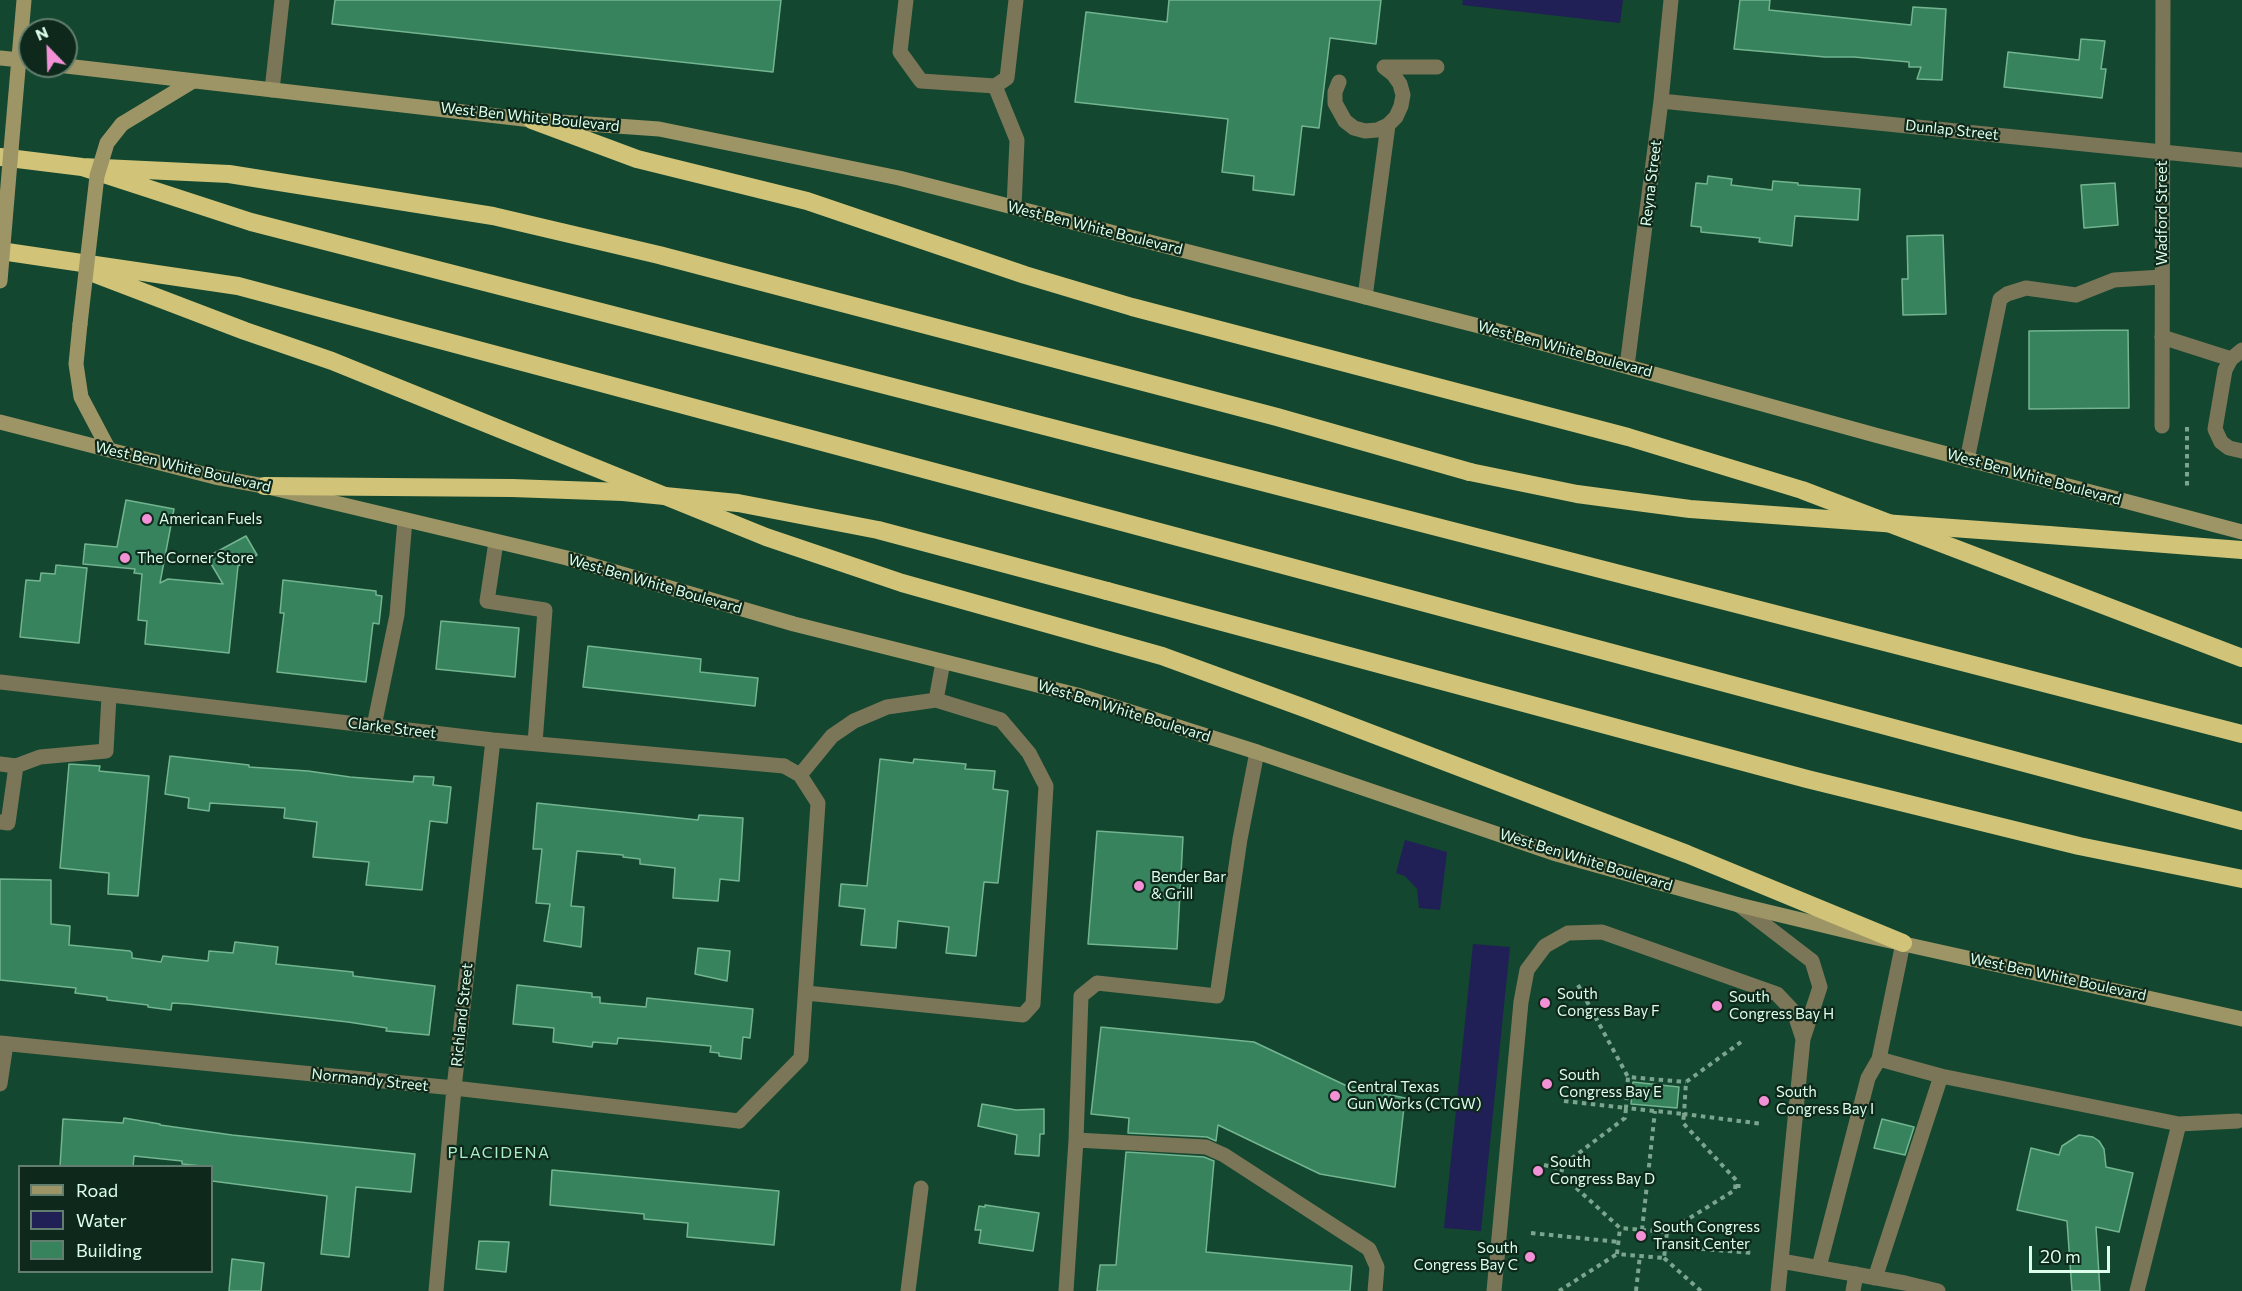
<!DOCTYPE html>
<html>
<head>
<meta charset="utf-8">
<style>
  body { margin:0 }
  #map { position:relative; width:2242px; height:1291px; overflow:hidden; background:#14472f; font-family:Commissioner,sans-serif }
  canvas { display:block }
  .legend { position:absolute; left:18px; top:1165px; width:195px; height:108px; box-sizing:border-box; background:#0e291b; border:2px solid #617e6e; margin:0; padding:8px 10px; list-style:none; font-size:18px; color:#ddfeea }
  .legend li { display:flex; align-items:center; gap:12px; height:30px }
  .legend b { width:30px; border:2px solid #617e6e }
  .north { position:absolute; left:18px; top:18px; width:60px; height:60px; box-sizing:border-box; background:#0e291b; border:2px solid #617e6e; border-radius:50%; rotate:337deg; font-size:16px; font-weight:700; line-height:24px; text-align:center; color:#ddfeea }
  .north::after { content:''; display:block; margin:auto; width:21px; height:27px; background:#f391d6; clip-path:polygon(50% 0,100% 100%,50% 72%,0 100%) }
  .scale { position:absolute; left:2029px; top:1246px; width:81px; height:27px; box-sizing:border-box; border:3px solid #ddfeea; border-top:0; padding-left:8px; font-size:18px; line-height:21px; white-space:nowrap; color:#ddfeea; -webkit-text-stroke:4px #0e291b; paint-order:stroke }
</style>
</head>
<body>
<div id="map">
<canvas width="2242" height="1291"></canvas>
<ul class="legend">
<li><b style="height:8px;background:#9e9566"></b>Road</li>
<li><b style="height:16px;background:#201f56"></b>Water</li>
<li><b style="height:16px;background:#36835d"></b>Building</li>
</ul>
<div class="north">N</div>
<div class="scale">20 m</div>
</div>
<script>
const ctx = document.querySelector('canvas').getContext('2d');
ctx.lineJoin = 'round';
function fill(path, color) {
  ctx.fillStyle = color;
  ctx.fill(path, 'evenodd');
}
function toPath(rows) {
  const path = new Path2D();
  for (const r of rows) {
    path.moveTo(r[0], r[1]);
    for (let i = 2; i < r.length; i += 2) path.lineTo(r[i], r[i + 1]);
  }
  return path;
}
function trace(path, color, width, dash) {
  ctx.strokeStyle = color;
  ctx.lineWidth = width;
  ctx.lineCap = dash ? 'butt' : 'round';
  ctx.setLineDash(dash || []);
  ctx.stroke(path);
}
function label(font, color, halo, rows, align = 'center') {
  ctx.font = font + ' Commissioner,sans-serif';
  ctx.lineWidth = 4.5;
  ctx.setLineDash([]);
  ctx.textBaseline = 'middle';
  ctx.strokeStyle = halo;
  ctx.fillStyle = color;
  for (const [text, x, y, turn = 0] of rows) {
    ctx.save();
    ctx.translate(x, y);
    ctx.rotate((+turn || 0) * Math.PI / 180);
    ctx.textAlign = isNaN(turn) ? turn : align;
    if (halo) ctx.strokeText(text, 0, 0);
    ctx.fillText(text, 0, 0);
    ctx.restore();
  }
}
fill(toPath([
  [1463,0,1623,0,1620,23,1462,5],
  [1405,840,1447,852,1440,910,1419,908,1417,889,1405,876,1396,873],
  [1473,944,1510,947,1481,1231,1444,1228]
]), '#201f56');
const building = toPath([
  [335,0,781,0,773,72,332,24,335,0],
  [1169,0,1381,0,1376,44,1330,38,1319,128,1302,126,1294,195,1253,190,1254,176,1222,172,1228,119,1075,102,1086,12,1167,22,1169,0],
  [1740,0,1770,0,1769,10,1911,25,1913,7,1946,9,1942,80,1917,79,1921,67,1909,67,1909,62,1854,57,1825,57,1734,49,1740,0],
  [2081,39,2105,41,2101,69,2106,69,2102,98,2004,87,2008,52,2079,60,2081,39],
  [1708,176,1732,179,1731,185,1772,190,1773,181,1798,183,1798,185,1860,189,1858,220,1795,216,1792,246,1759,242,1760,238,1701,232,1701,227,1691,226,1696,183,1707,184,1708,176],
  [2115,183,2118,225,2084,228,2081,185,2115,183],
  [1943,235,1946,314,1903,315,1902,279,1908,279,1907,236,1943,235],
  [2128,330,2129,408,2029,409,2029,331,2128,330],
  [126,500,174,509,160,583,168,579,223,584,207,557,246,536,257,555,238,566,229,653,145,644,147,621,138,620,142,574,134,573,135,569,83,564,85,544,117,547,126,500],
  [56,565,87,568,79,643,20,637,26,580,40,581,41,573,55,574,56,565],
  [283,580,376,591,376,595,382,596,379,624,373,623,366,682,277,672,284,613,280,613,283,580],
  [441,621,519,628,515,677,436,669,441,621],
  [588,646,701,659,700,672,758,678,755,706,583,687,588,646],
  [170,756,249,765,249,767,308,771,350,777,413,782,414,776,434,777,433,785,451,787,447,823,430,821,422,890,366,885,369,862,313,857,317,822,284,818,285,808,210,803,209,811,188,808,189,798,165,794,170,756],
  [880,759,913,763,914,759,966,764,965,769,995,771,993,789,1008,791,998,883,984,882,976,956,946,953,949,927,898,921,896,948,861,945,865,909,839,906,841,884,867,886,880,759],
  [69,764,100,766,99,771,149,776,138,896,108,894,109,873,60,868,69,764],
  [537,803,698,820,699,815,743,818,739,881,720,879,718,901,673,898,675,868,640,864,640,859,623,857,623,855,577,851,571,906,584,907,581,947,544,941,550,904,536,903,542,849,533,849,537,803],
  [1097,831,1183,837,1177,949,1088,944,1097,831],
  [0,879,51,880,51,924,70,926,69,945,130,951,132,953,132,958,161,962,163,956,208,961,209,951,233,953,235,942,278,947,276,964,353,972,353,976,435,986,429,1035,386,1031,387,1028,348,1022,189,1004,172,1003,171,1010,148,1007,148,1005,107,1000,107,997,75,993,76,988,0,980,0,879],
  [698,948,730,951,727,981,695,974,698,948],
  [517,985,592,993,592,997,600,997,600,1003,646,1007,647,998,753,1009,750,1038,743,1037,741,1059,719,1056,719,1053,710,1052,711,1046,656,1041,618,1038,617,1044,593,1042,592,1047,553,1042,554,1028,513,1024,517,985],
  [1101,1027,1254,1042,1347,1086,1405,1098,1395,1187,1320,1174,1218,1125,1216,1141,1207,1137,1128,1133,1129,1118,1091,1114,1101,1027],
  [1633,1082,1679,1087,1677,1108,1631,1104,1633,1082],
  [982,1104,1016,1110,1044,1109,1044,1134,1040,1134,1039,1156,1015,1154,1017,1135,978,1126,982,1104],
  [124,1118,160,1124,160,1125,232,1135,415,1154,411,1192,356,1187,349,1257,321,1254,327,1196,212,1181,212,1167,182,1164,182,1161,134,1156,133,1167,60,1167,63,1119,123,1123,124,1118],
  [1882,1119,1914,1127,1905,1155,1874,1148,1882,1119],
  [2079,1135,2093,1137,2099,1141,2104,1149,2106,1167,2133,1173,2119,1232,2096,1227,2100,1291,2072,1291,2067,1221,2017,1210,2031,1148,2059,1155,2062,1146,2079,1135],
  [1126,1152,1204,1157,1214,1161,1206,1252,1352,1266,1350,1291,1097,1291,1100,1265,1116,1265,1126,1152],
  [552,1170,779,1191,774,1245,687,1237,688,1223,644,1219,644,1214,550,1205,552,1170],
  [985,1205,1039,1213,1033,1251,979,1243,981,1230,975,1230,979,1206,985,1207,985,1205],
  [479,1241,509,1242,506,1272,476,1269,479,1241],
  [232,1259,264,1263,261,1291,229,1291,232,1259]
]);
fill(building, '#36835d');
trace(building, '#73b591', 1.5);
trace(toPath([
  [2187,427,2187,486],
  [1578,985,1628,1077],
  [1741,1042,1686,1082,1684,1114,1763,1124],
  [1564,1101,1626,1108,1625,1118,1563,1165,1561,1174,1620,1228,1667,1232,1664,1258,1617,1254,1620,1228],
  [1544,1165,1562,1169],
  [1736,1186,1742,1186],
  [1642,1230,1655,1111],
  [1667,1232,1735,1190,1736,1180,1683,1123,1684,1114,1626,1108,1628,1077,1686,1082],
  [1531,1233,1619,1242],
  [1665,1246,1753,1253],
  [1664,1258,1701,1291],
  [1559,1291,1617,1254],
  [1636,1291,1640,1255]
]), '#7ba58f', 4, [4.5, 4.5]);
trace(toPath([
  [906,0,900,52,921,81,995,86,1007,78,1016,0],
  [1384,67,1437,67],
  [1339,82,1335,92,1335,103,1345,121,1354,128,1365,131,1377,130,1388,125,1396,117,1401,106,1403,95,1400,84,1393,74,1384,67],
  [995,86,1017,140,1014,207],
  [272,90,282,0],
  [1365,297,1388,125],
  [2162,337,2231,359],
  [2242,350,2231,359,2225,370,2215,429,2221,442,2229,448,2242,451],
  [1967,460,2000,299,2007,294,2026,288,2076,295,2114,280,2162,277],
  [496,542,487,601,545,610,535,743],
  [374,726,397,615,405,520],
  [0,764,16,766,8,823,0,822],
  [16,766,40,757,106,751,109,696],
  [800,775,832,736,854,721,887,707,936,700],
  [1739,905,1812,961,1820,987,1803,1039],
  [806,993,1023,1015,1033,1004,1046,786,1029,753,1001,720,936,700,943,662],
  [1941,1076,2179,1124],
  [0,1084,6,1044],
  [739,1121,801,1058,818,803,800,775,784,766],
  [1076,1140,1206,1147,1224,1155,1369,1249,1377,1267,1375,1291],
  [1781,1261,1905,1283,1938,1291],
  [1819,1267,1868,1078,1879,1059],
  [1875,1278,1941,1076,1879,1059,1903,943],
  [908,1291,921,1188],
  [1066,1291,1076,1140,1081,996,1097,983,1217,996,1240,839,1257,752],
  [1494,1291,1521,1002,1527,970,1545,946,1568,933,1602,932,1777,994,1794,1012,1803,1039,1778,1291],
  [1853,1291,1856,1274],
  [2137,1291,2179,1124,2238,1121]
]), '#7b7658', 15);
trace(toPath([
  [1661,101,2242,160],
  [1627,366,1661,101,1671,0],
  [2162,426,2163,0],
  [0,682,493,740,784,766],
  [0,1043,454,1088,739,1121],
  [436,1291,454,1088,493,740]
]), '#7b7658', 15);
trace(toPath([
  [0,58,30,61],
  [66,66,532,120,659,129,899,178,1487,328,1875,435,2242,532],
  [122,124,193,81],
  [11,150,24,0],
  [80,324,76,364,81,397,109,450],
  [0,422,215,477,264,486,567,558,794,624,1077,695,1257,752,1553,853,1739,905,1868,936,2242,1019]
]), '#9e9566', 15);
trace(toPath([
  [532,120,637,159,807,201,1025,275,1132,307,1628,437,1802,490,2242,658],
  [0,157,82,167,229,174,493,216,659,255,1277,417,1470,472],
  [82,167,251,222,2242,734],
  [0,251,238,286,2242,821],
  [93,273,245,331,332,361,766,537,902,583,1162,656,1307,709,1687,854,1903,943],
  [264,486,512,488],
  [2049,535,2242,550],
  [1107,591,1807,779,2079,846,2242,879]
]), '#d1c378', 18);
trace(toPath([
  [0,281,11,150],
  [80,324,97,176,107,143,122,124]
]), '#9e9566', 15);
trace(toPath([
  [1470,472,1577,494,1690,509,2049,535],
  [512,488,623,492,738,503,878,530,1107,591]
]), '#d1c378', 18);
for (const [x, y, r, color] of [
  [147,519,6,"#f391d6"],
  [125,558,6,"#f391d6"],
  [1139,886,6,"#f391d6"],
  [1545,1003,6,"#f391d6"],
  [1717,1006,6,"#f391d6"],
  [1547,1084,6,"#f391d6"],
  [1335,1096,6,"#f391d6"],
  [1764,1101,6,"#f391d6"],
  [1538,1171,6,"#f391d6"],
  [1641,1236,6,"#f391d6"],
  [1530,1257,6,"#f391d6"]
]) {
  const dot = new Path2D();
  dot.arc(x, y, r, 0, 2 * Math.PI);
  ctx.fillStyle = color;
  ctx.fill(dot);
  trace(dot, '#0e291b', 2);
}
label('15px', '#ddfeea', '#0e291b', [
  ["West Ben White Boulevard",530,117,6],
  ["Dunlap Street",1952,130,6],
  ["Reyna Street",1651,183,-83],
  ["Wadford Street",2162,213,-90],
  ["West Ben White Boulevard",1095,228,14],
  ["West Ben White Boulevard",1565,349,15],
  ["West Ben White Boulevard",183,467,13],
  ["West Ben White Boulevard",2034,477,15],
  ["West Ben White Boulevard",655,584,16],
  ["West Ben White Boulevard",1124,711,17],
  ["Clarke Street",392,728,7],
  ["West Ben White Boulevard",1586,860,17],
  ["West Ben White Boulevard",2058,977,12],
  ["Richland Street",462,1015,-84],
  ["Normandy Street",370,1080,6]
]);
label('15px', '#ddfeea', '#0e291b', [
  ["American Fuels",159,519],
  ["The Corner Store",137,558],
  ["Bender Bar",1151,877],
  ["& Grill",1151,894],
  ["South",1557,994],
  ["Congress Bay F",1557,1011],
  ["South",1729,997],
  ["Congress Bay H",1729,1014],
  ["South",1559,1075],
  ["Congress Bay E",1559,1092],
  ["Central Texas",1347,1087],
  ["Gun Works (CTGW)",1347,1104],
  ["South",1776,1092],
  ["Congress Bay I",1776,1109],
  ["South",1550,1162],
  ["Congress Bay D",1550,1179],
  ["South Congress",1653,1227],
  ["Transit Center",1653,1244],
  ["South",1518,1248,"right"],
  ["Congress Bay C",1518,1265,"right"]
], 'left');
ctx.letterSpacing = '1.5px';
label('16px', '#aaedc7', '#0e291b', [
  ["PLACIDENA",499,1153]
]);
ctx.letterSpacing = '0px';
</script>
</body>
</html>
